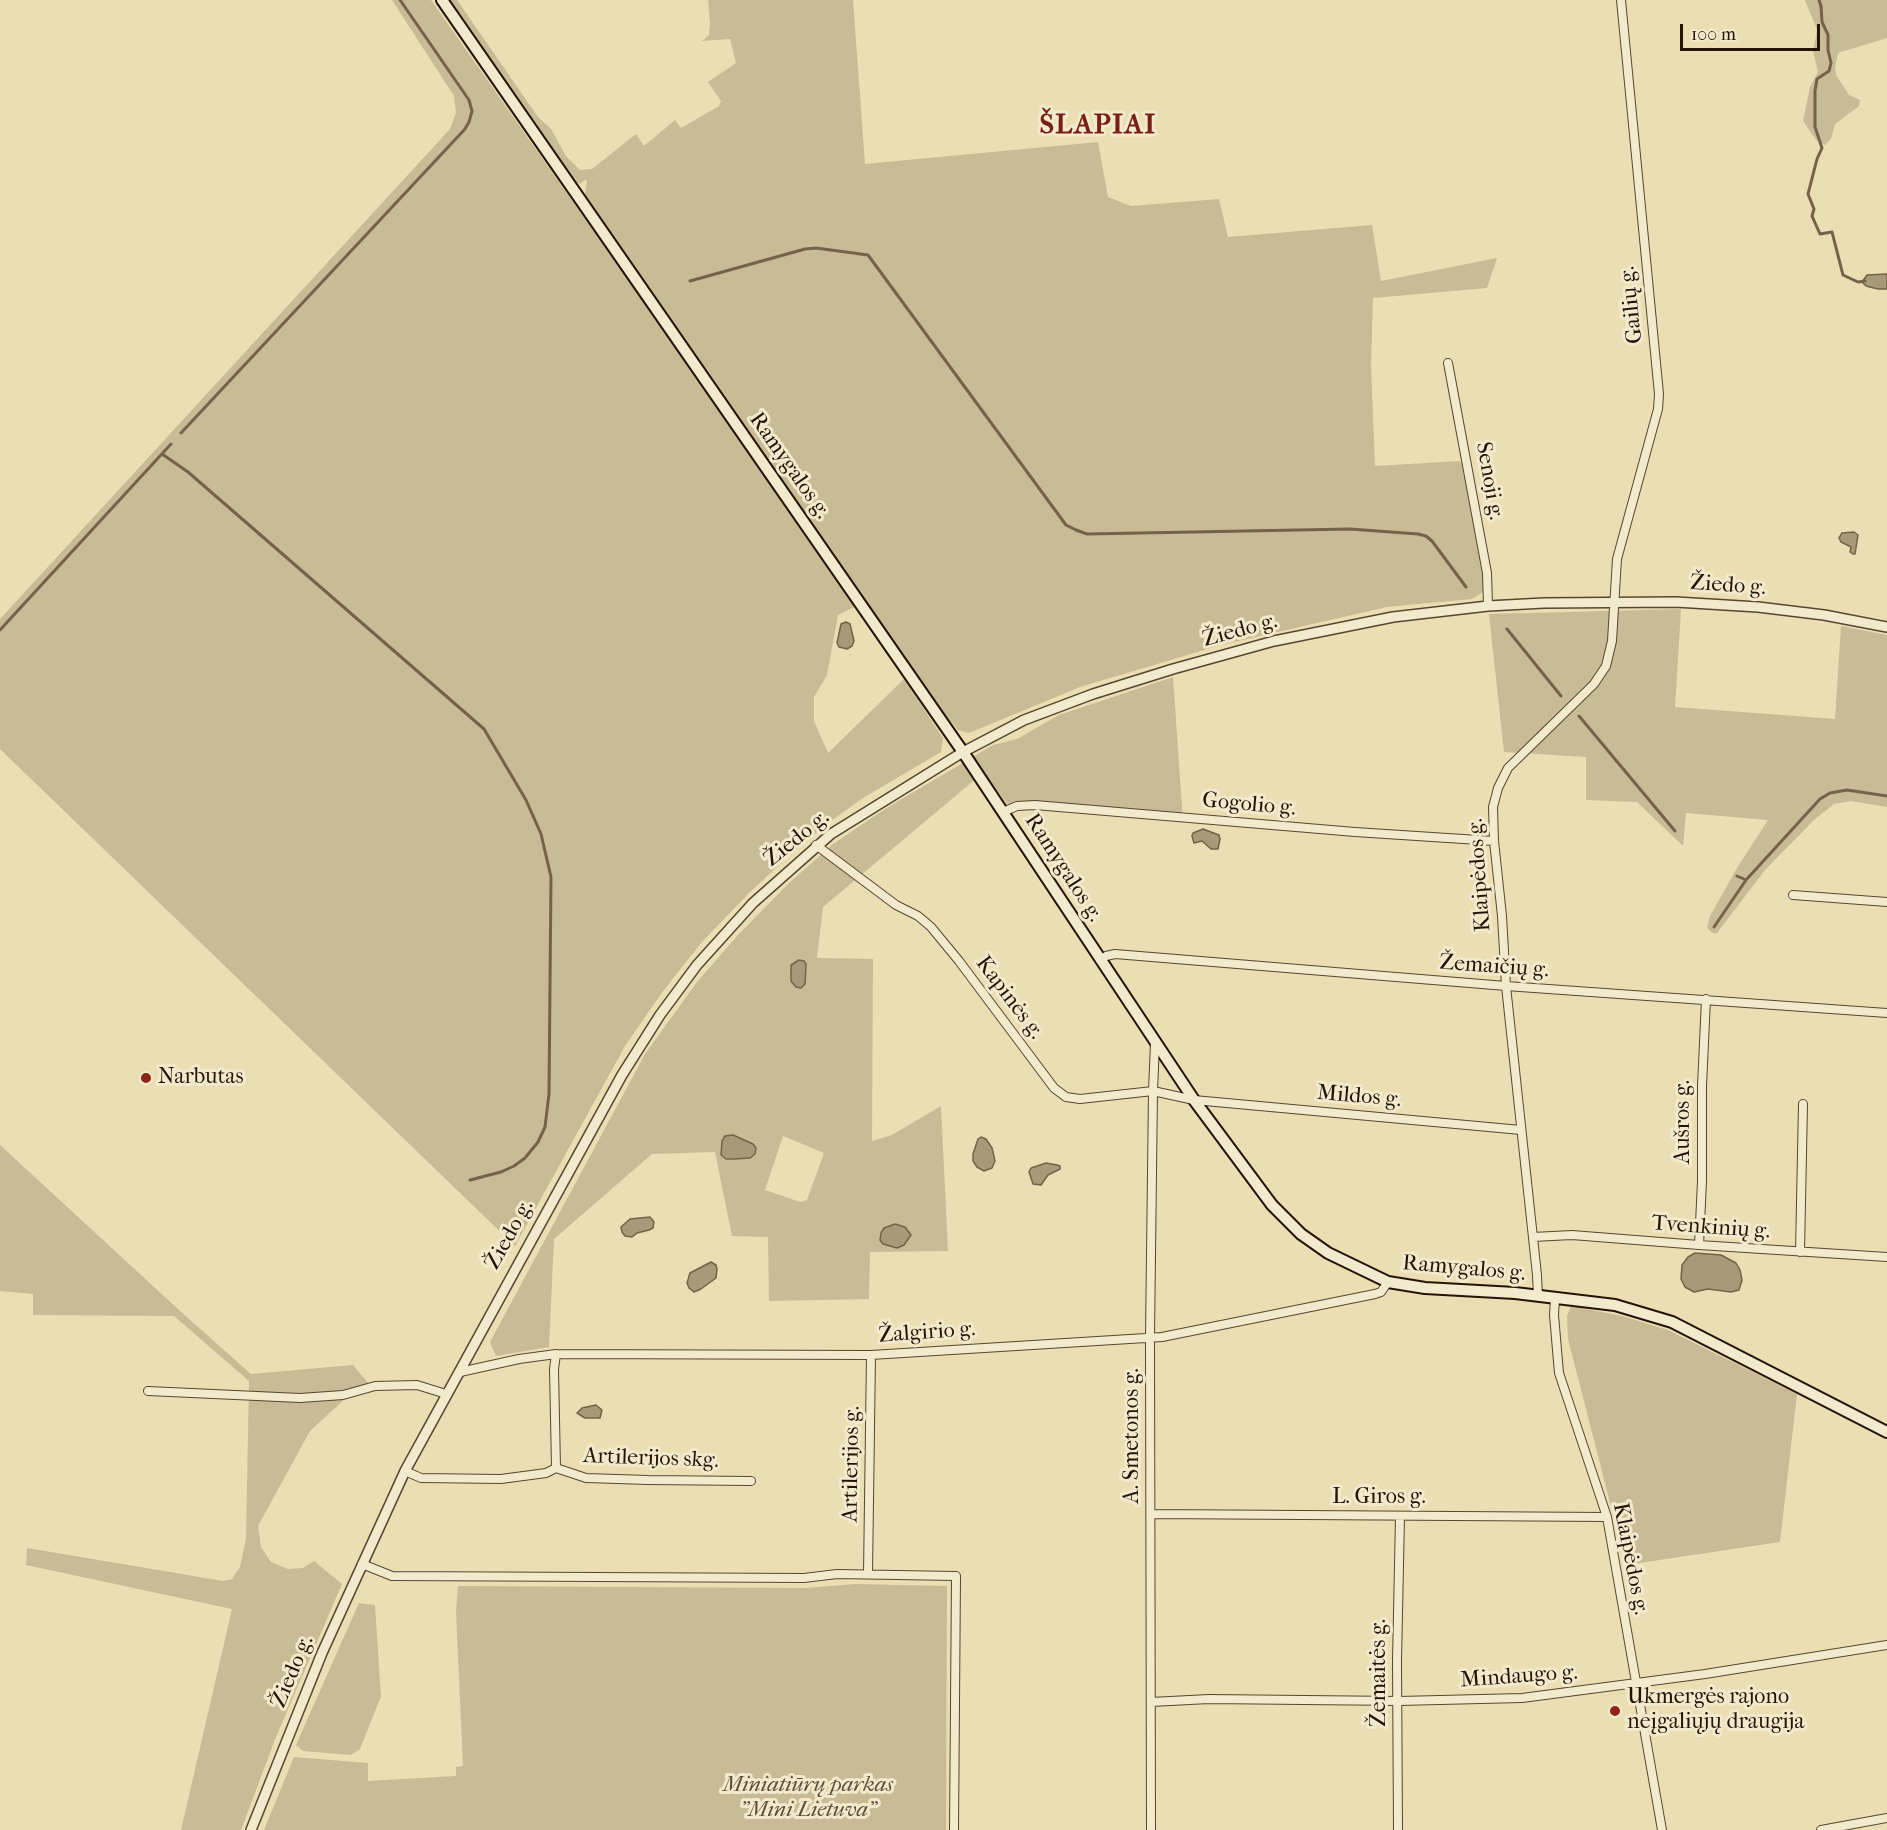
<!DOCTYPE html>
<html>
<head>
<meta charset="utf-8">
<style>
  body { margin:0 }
  #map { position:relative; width:1887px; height:1830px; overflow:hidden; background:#ebdeb2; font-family:"IM FELL French Canon",serif }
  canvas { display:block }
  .scale { position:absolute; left:1680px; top:24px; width:140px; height:27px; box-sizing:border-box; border:3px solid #251306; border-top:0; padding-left:8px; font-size:18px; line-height:21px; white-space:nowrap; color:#251306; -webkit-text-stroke:4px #f2eacd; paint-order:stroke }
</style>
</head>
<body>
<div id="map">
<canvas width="1887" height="1830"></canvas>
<div class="scale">100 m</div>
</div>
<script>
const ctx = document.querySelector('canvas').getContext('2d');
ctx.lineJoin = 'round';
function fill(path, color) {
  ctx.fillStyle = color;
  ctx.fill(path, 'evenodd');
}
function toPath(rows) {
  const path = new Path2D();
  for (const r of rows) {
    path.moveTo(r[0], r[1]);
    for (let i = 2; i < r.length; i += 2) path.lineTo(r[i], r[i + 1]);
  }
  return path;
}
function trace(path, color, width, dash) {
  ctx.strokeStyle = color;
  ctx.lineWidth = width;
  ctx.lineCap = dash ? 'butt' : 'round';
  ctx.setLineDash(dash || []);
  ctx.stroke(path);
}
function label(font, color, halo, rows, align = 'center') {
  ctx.font = font + ' "IM FELL French Canon",serif';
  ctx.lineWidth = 6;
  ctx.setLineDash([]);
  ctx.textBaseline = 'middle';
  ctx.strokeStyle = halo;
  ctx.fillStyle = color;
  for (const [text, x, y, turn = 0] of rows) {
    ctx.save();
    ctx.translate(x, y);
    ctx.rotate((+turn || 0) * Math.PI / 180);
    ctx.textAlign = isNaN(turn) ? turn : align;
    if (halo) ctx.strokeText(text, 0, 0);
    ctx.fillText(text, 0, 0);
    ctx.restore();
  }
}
fill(toPath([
  [392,0,431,0,647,307,854,607,838,615,827,675,814,697,814,721,828,753,904,679,943,738,941,752,863,798,828,823,793,852,749,893,702,942,663,991,625,1046,515,1246,0,749,0,619,450,129,456,113,454,96],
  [447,0,457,0,538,117,551,129,566,156,580,170,592,169,636,134,644,146,675,120,681,128,719,106,721,101,708,82,736,63,730,39,702,41,709,35,710,23,708,0,853,0,865,164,1098,142,1108,197,1131,206,1219,199,1228,237,1372,225,1381,281,1497,258,1487,288,1373,298,1371,365,1375,466,1460,461,1467,474,1485,587,1483,592,1472,599,1387,607,1221,645,1080,687,969,733,958,730,942,711,585,195,587,181,585,180,580,184,575,182],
  [1805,0,1887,0,1887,38,1838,53,1835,68,1836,75,1849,95,1860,100,1859,106,1835,124,1831,139,1825,145,1816,140,1803,121,1810,87,1818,72,1813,51,1817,30],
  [1681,609,1675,707,1835,719,1841,626,1887,635,1887,807,1851,801,1834,804,1815,819,1765,870,1717,933,1713,933,1707,928,1710,916,1737,868,1768,820,1686,813,1683,846,1637,802,1586,800,1586,757,1504,752,1489,614],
  [1173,677,1183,821,1034,808,1013,812,984,772,823,907,817,958,873,959,872,1141,892,1135,941,1106,948,1251,870,1252,869,1299,769,1301,768,1237,732,1236,715,1152,652,1154,554,1239,549,1347,496,1356,490,1342,645,1054,697,982,738,935,788,884,833,844,885,809,993,745,1017,739,1059,715],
  [733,1135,756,1148,750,1158,726,1159],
  [783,1136,824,1153,807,1200,800,1202,765,1190],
  [0,1145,179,1310,251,1374,353,1365,374,1390,347,1397,310,1431,258,1526,261,1547,271,1562,288,1569,303,1568,314,1561,342,1584,276,1737,241,1830,181,1830,232,1609,26,1565,27,1548,223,1581,232,1579,240,1567,246,1539,249,1381,174,1316,33,1315,33,1294,0,1291],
  [1571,1306,1622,1316,1668,1330,1797,1394,1780,1542,1626,1565,1568,1339,1567,1316],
  [856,1584,947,1586,946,1830,264,1830,294,1757,368,1763,368,1781,456,1776,456,1767,463,1766,456,1611,458,1586,805,1588],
  [359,1603,375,1605,381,1696,360,1749,351,1755,303,1751,296,1745]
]), '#c9bb95');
const water = toPath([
  [1887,274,1887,289,1878,289,1866,286,1862,282,1867,275,1887,274],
  [1854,532,1858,535,1855,554,1853,554,1850,552,1851,547,1841,542,1839,538,1842,533,1854,532],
  [846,622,850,624,854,641,852,646,847,649,839,647,837,643,841,624,846,622],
  [1203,829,1219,835,1220,839,1218,849,1211,849,1202,841,1194,843,1192,836,1193,833,1203,829],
  [799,960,804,961,806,964,805,984,801,988,796,987,791,981,791,965,799,960],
  [733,1135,753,1144,756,1148,755,1154,750,1158,735,1159,726,1159,721,1155,722,1141,725,1136,733,1135],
  [981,1137,986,1139,992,1148,995,1161,992,1168,984,1171,977,1167,973,1161,973,1154,978,1139,981,1137],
  [1046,1163,1057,1165,1060,1166,1060,1169,1048,1175,1041,1185,1033,1184,1029,1172,1031,1168,1046,1163],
  [650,1217,654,1222,653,1228,649,1230,637,1233,632,1237,625,1236,622,1232,621,1227,630,1219,650,1217],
  [895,1224,905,1227,911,1235,904,1245,897,1248,883,1244,880,1240,881,1233,884,1228,895,1224],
  [1695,1253,1721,1255,1736,1263,1740,1270,1742,1280,1739,1290,1731,1292,1708,1289,1694,1292,1685,1287,1681,1279,1682,1265,1688,1257,1695,1253],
  [711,1262,716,1265,717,1269,716,1278,701,1289,694,1292,689,1288,687,1283,690,1273,711,1262],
  [596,1405,602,1410,600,1418,585,1418,577,1413,582,1408,596,1405]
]);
fill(water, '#a89978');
trace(water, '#74634a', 1.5);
trace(toPath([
  [1819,0,1821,6,1822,22,1828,35,1828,50,1831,63,1829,71,1817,79,1815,91,1815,127,1822,148,1817,159,1808,194,1814,209,1812,216,1820,234,1832,232,1843,275,1858,282,1865,281],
  [690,281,805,249,816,248,868,255,1066,525,1076,530,1087,534,1350,529,1418,534,1426,536,1432,541,1466,587],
  [181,433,465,129,469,122,472,111,469,100,400,0],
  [162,454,188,472,484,729,526,800,541,834,551,877,549,1094,545,1127,538,1142,525,1158,514,1166,501,1172,470,1180],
  [1507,629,1561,696],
  [0,630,171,444],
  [1579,716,1675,831],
  [1737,876,1746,880],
  [1714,927,1746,880,1820,799,1830,793,1847,790,1887,796]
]), '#74634a', 3);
const minor = toPath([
  [1448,363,1487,573,1488,606],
  [1003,812,1017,806,1035,805,1355,832,1494,841],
  [816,845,896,905,918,916,931,927,959,961,1054,1088,1066,1097,1080,1099,1153,1091,1194,1100,1521,1130],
  [1793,895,1887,902],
  [1100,960,1106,956,1115,954,1506,986,1887,1013],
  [1533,1237,1572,1235,1699,1245,1887,1257],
  [1699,1245,1702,1181,1702,1086,1706,999],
  [1800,1252,1803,1104],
  [1538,1296,1537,1275,1506,986,1502,916,1494,841,1493,807,1498,788,1508,768,1594,684,1606,666,1612,641,1617,559,1658,409,1659,394,1621,0],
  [1555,1298,1554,1315,1559,1373,1607,1517,1662,1830],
  [556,1354,554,1369,556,1468,586,1478,648,1480,751,1481],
  [460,1372,519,1359,556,1354,871,1355,1162,1337,1375,1294,1381,1292,1388,1282],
  [148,1391,300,1398,343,1395,375,1386,417,1385,446,1394],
  [405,1471,421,1478,501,1479,546,1473,556,1468],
  [1151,1514,1607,1517],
  [362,1564,392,1576,804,1578,837,1574,956,1576,954,1830],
  [868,1574,871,1355],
  [1151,1702,1209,1699,1399,1701,1522,1698,1705,1674,1887,1645],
  [1151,1830,1150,1337,1153,1091,1155,1043],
  [1398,1830,1397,1661,1400,1516],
  [1821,1830,1887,1818]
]);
const tertiary = toPath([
  [251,1830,322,1653,405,1471,622,1075,660,1015,697,965,753,903,831,834,963,752,1024,720,1093,694,1173,669,1274,641,1393,617,1488,606,1544,603,1676,602,1758,607,1824,615,1887,627]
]);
const secondary = toPath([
  [442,0,963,752,1194,1100,1272,1205,1301,1234,1328,1253,1388,1282,1425,1288,1515,1293,1615,1305,1672,1322,1887,1432]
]);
trace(minor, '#564631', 10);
trace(tertiary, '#564631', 12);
trace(secondary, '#251306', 14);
trace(minor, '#f2eacd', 8);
trace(tertiary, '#f2eacd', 9);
trace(secondary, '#f2eacd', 10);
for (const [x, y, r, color] of [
  [146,1078,6,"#8f2418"],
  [1615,1711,6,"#8f2418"]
]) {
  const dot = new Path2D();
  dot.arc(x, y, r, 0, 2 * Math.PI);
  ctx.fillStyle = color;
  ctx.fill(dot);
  trace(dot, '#f2eacd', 2);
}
label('22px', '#251306', '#f2eacd', [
  ["Gailių g.",1632,305,-96],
  ["Ramygalos g.",789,466,55],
  ["Senoji g.",1489,481,80],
  ["Žiedo g.",1728,586,4],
  ["Žiedo g.",1240,631,-15],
  ["Gogolio g.",1249,805,5],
  ["Žiedo g.",797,839,-39],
  ["Ramygalos g.",1063,868,57],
  ["Klaipėdos g.",1480,875,-94],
  ["Žemaičių g.",1494,967,4],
  ["Kapinės g.",1009,998,53],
  ["Mildos g.",1359,1097,5],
  ["Aušros g.",1684,1122,-90],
  ["Tvenkinių g.",1711,1228,4],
  ["Žiedo g.",510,1235,-61],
  ["Ramygalos g.",1464,1269,5],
  ["Žalgirio g.",927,1333,-4],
  ["A. Smetonos g.",1133,1436,-90],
  ["Artilerijos skg.",651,1459,2],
  ["Artilerijos g.",852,1464,-89],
  ["L. Giros g.",1379,1498],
  ["Klaipėdos g.",1630,1559,79],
  ["Žiedo g.",293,1672,-67],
  ["Žemaitės g.",1380,1673,-90],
  ["Mindaugo g.",1519,1677,-4]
]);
label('22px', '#251306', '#f2eacd', [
  ["Narbutas",158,1078],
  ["Ukmergės rajono",1627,1698],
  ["neįgaliųjų draugija",1627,1723]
], 'left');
label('italic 22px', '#5e4e38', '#f2eacd', [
  ["Miniatiūrų parkas",808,1786],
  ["\"Mini Lietuva\"",808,1811]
]);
ctx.letterSpacing = '1.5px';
label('bold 28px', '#7a1f14', '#f2eacd', [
  ["ŠLAPIAI",1098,126]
]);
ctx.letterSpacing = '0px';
</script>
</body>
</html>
